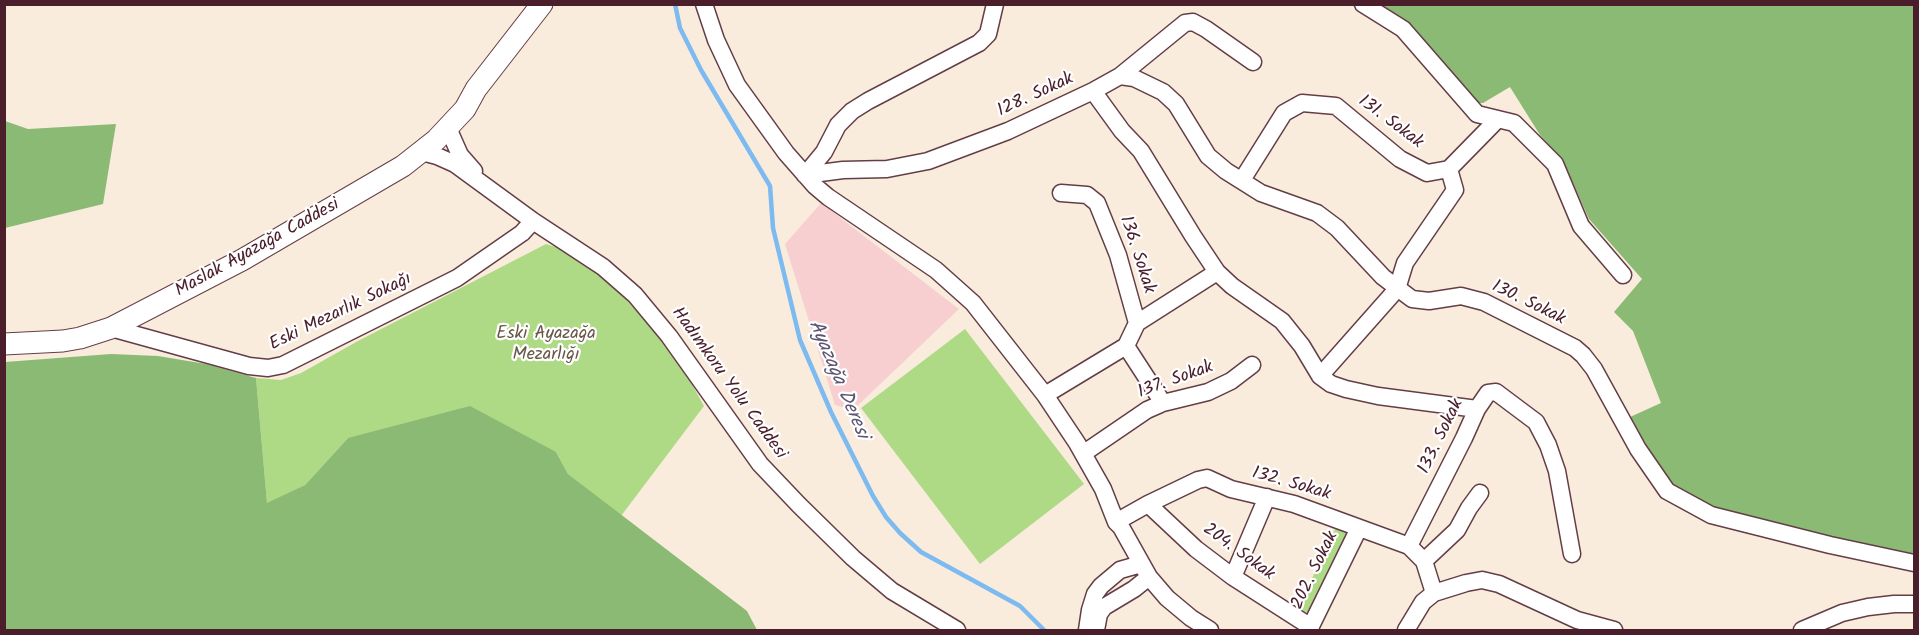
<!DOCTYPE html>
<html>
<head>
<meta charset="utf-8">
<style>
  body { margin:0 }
  #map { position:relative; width:1919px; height:635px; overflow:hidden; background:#f9ecdd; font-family:Kalam,sans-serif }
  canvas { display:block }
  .frame { position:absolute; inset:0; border:6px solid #4a1f2b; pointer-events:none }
</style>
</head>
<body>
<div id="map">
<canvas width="1919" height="635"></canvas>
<div class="frame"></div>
</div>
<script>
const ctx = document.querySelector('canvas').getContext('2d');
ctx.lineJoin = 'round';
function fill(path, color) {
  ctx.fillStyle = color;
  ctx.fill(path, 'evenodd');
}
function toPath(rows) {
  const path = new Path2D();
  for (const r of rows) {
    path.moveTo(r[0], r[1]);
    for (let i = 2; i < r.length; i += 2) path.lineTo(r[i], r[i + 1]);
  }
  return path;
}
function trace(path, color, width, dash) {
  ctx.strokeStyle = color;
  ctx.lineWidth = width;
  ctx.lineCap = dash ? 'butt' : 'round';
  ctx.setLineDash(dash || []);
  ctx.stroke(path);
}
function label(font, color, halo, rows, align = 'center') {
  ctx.font = font + ' Kalam,sans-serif';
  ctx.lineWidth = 4.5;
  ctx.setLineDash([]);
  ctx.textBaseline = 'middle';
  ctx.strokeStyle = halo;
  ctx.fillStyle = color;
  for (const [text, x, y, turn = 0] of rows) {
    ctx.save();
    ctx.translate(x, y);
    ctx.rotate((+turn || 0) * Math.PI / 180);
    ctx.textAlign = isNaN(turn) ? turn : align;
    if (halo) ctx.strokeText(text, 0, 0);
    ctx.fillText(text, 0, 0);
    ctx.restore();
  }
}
fill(toPath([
  [821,203,959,309,853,410,835,405,785,244]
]), '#f7cfd1');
fill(toPath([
  [546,244,559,248,596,270,621,294,652,328,683,368,704,406,621,516,568,474,556,452,348,438,305,485,267,504,256,378,281,380,301,373,358,341],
  [965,329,1084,484,980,564,861,408],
  [1336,527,1348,533,1310,614,1298,608]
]), '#aeda86');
fill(toPath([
  [1372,5,1914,5,1914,93,1913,96,1914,98,1914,557,1834,539,1714,508,1672,485,1665,478,1630,417,1661,403,1633,331,1614,312,1642,279,1589,219,1564,163,1540,135,1510,87,1483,103,1479,103,1412,29],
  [5,121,28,129,116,124,103,204,5,228],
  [111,354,158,356,206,364,256,378,267,503,305,485,348,438,470,406,556,452,568,474,747,611,757,630,5,630,5,362]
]), '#8aba73');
trace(toPath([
  [675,4,680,28,701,70,770,186,773,228,800,340,831,412,873,496,886,517,900,533,921,552,1020,606,1044,630]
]), '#7dbaf0', 4.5);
const minor = toPath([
  [704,4,716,40,737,85,786,153,815,186,828,197,936,270,973,303,1045,395,1077,443,1103,489,1116,522,1121,527,1149,577,1167,598,1191,618,1210,630],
  [1363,4,1403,29,1477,114,1514,123,1555,164,1581,226,1623,275],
  [1120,76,1134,78,1163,92,1176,104,1208,156,1226,171,1261,193,1317,213,1337,228,1383,277,1412,299,1429,301,1461,296,1484,302,1575,348,1583,355,1594,369,1638,449,1667,491,1711,515,1830,545,1914,563],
  [1093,91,1122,131,1141,151,1193,236,1217,272,1232,286,1282,321,1302,346,1320,376,1331,384,1346,389,1378,396,1477,409],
  [448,128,460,155,474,171],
  [422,152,437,156,455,164,533,221,603,267,635,295,669,336,760,464,799,505,853,558,892,591,957,630],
  [805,175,843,170,887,169,928,161,1008,131,1093,91,1120,76,1185,23,1193,22,1206,29,1253,62],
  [805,175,824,152,838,125,852,111,868,101,979,43,988,34,995,4],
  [1242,180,1284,113,1302,103,1336,106,1400,159,1427,173,1449,169,1497,120],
  [1061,193,1087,195,1097,203,1118,255,1137,323],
  [111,328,249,366,268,368,283,365,457,278,522,233,533,221],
  [1126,346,1163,403],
  [1320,376,1397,289,1405,263,1455,190,1449,169],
  [1045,395,1126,346,1137,323,1217,272],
  [1084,453,1147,410,1163,403,1208,392,1231,381,1252,365],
  [1148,504,1196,549,1233,577,1311,627],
  [1116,522,1148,504,1198,480,1207,478,1231,489,1294,504,1409,546,1424,561,1434,593],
  [1409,546,1464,438,1477,409,1488,393,1496,392,1536,422,1548,445,1557,471,1572,554],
  [1424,561,1457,530,1469,508,1480,493],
  [1233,577,1267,497],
  [1087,630,1090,610,1095,594,1101,586,1120,570,1141,564],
  [1096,630,1099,614,1104,607,1134,589,1149,577],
  [1309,630,1359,528],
  [1406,630,1423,602,1434,593,1466,583,1482,580,1499,584,1577,620,1614,630],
  [1802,630,1842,613,1868,607,1894,604,1914,604]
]);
const major = toPath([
  [4,344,63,341,80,338,111,328,242,260,403,166,436,140,465,109,476,89,542,4]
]);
trace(minor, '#643e46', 19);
trace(major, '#643e46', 23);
trace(minor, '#fff', 16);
trace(major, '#fff', 21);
label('18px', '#4a1f2b', '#fff', [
  ["128. Sokak",1036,96,-25],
  ["131. Sokak",1390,123,37],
  ["Maslak Ayazağa Caddesi",258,249,-29],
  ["136. Sokak",1136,255,72],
  ["130. Sokak",1528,304,26],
  ["Eski Mezarlık Sokağı",341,313,-26],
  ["137. Sokak",1176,381,-20],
  ["Hadımkoru Yolu Caddesi",728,384,54],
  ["133. Sokak",1442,437,-64],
  ["132. Sokak",1291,485,16],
  ["204. Sokak",1238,553,36],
  ["202. Sokak",1316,571,-64]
]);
label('18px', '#685746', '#fff', [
  ["Eski Ayazağa",546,335],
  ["Mezarlığı",546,356]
]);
label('italic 20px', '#5c5570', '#fff', [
  ["Ayazağa Deresi",837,380,67]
]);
</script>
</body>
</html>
